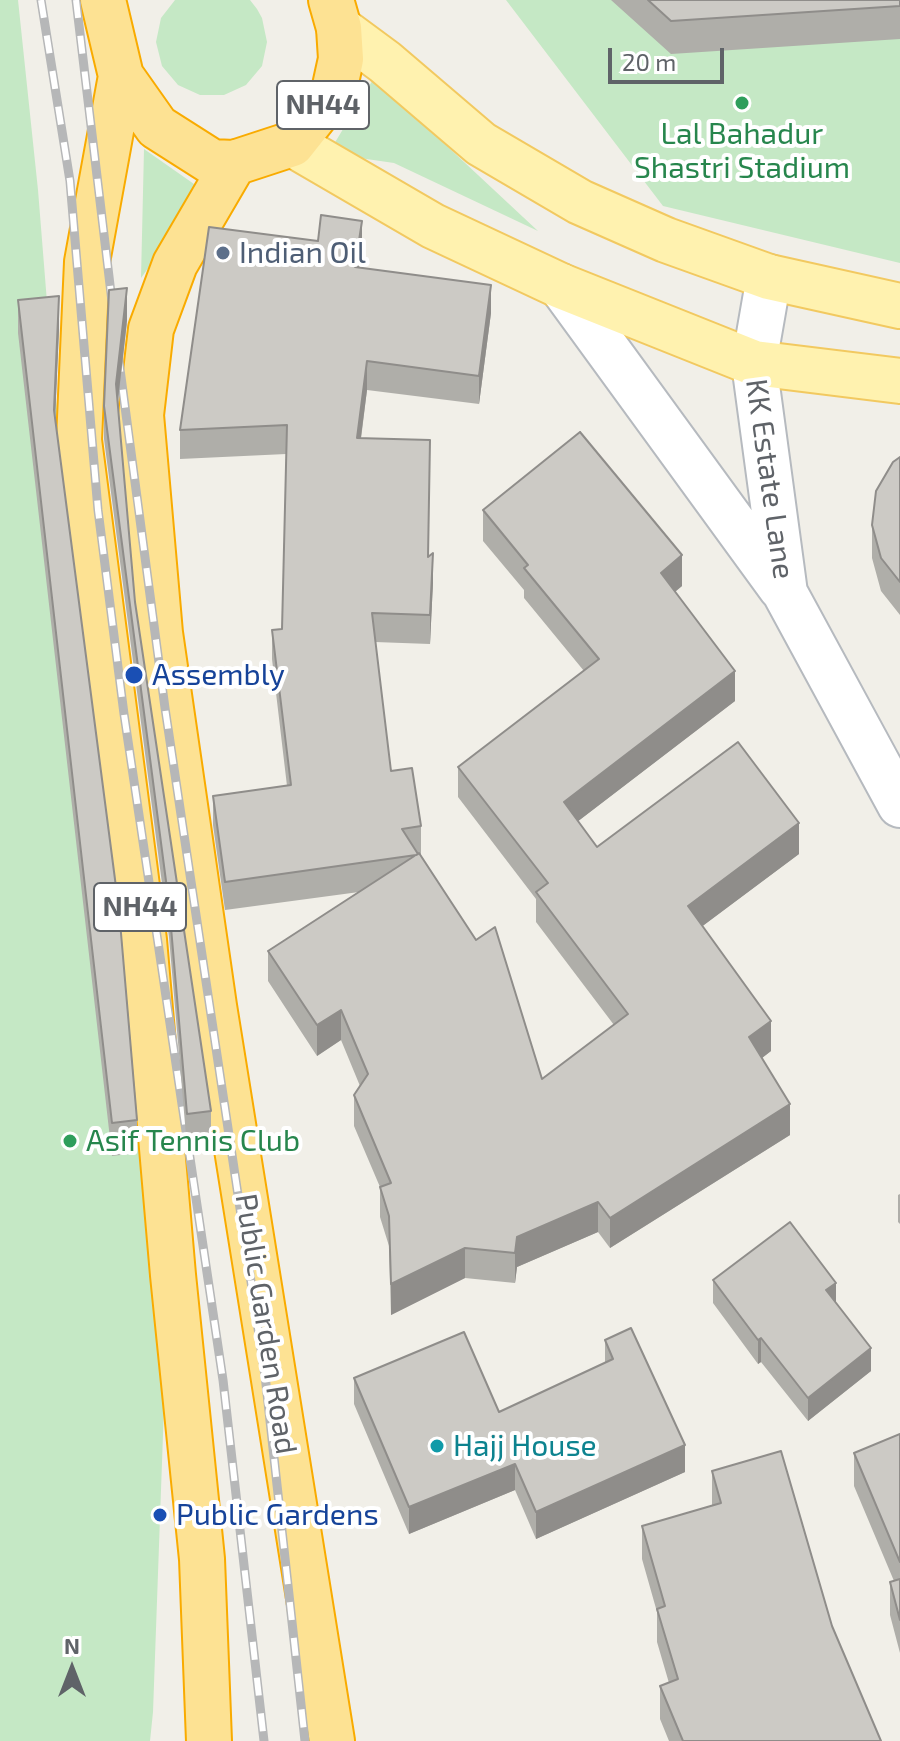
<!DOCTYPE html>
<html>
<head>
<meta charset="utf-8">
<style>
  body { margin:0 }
  #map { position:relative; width:900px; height:1741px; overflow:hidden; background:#f1efe8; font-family:"Exo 2",sans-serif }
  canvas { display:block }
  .north { position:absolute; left:32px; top:1629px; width:80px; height:80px; -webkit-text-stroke:6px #fff; paint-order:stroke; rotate:0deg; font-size:22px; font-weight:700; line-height:32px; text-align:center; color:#5f6368 }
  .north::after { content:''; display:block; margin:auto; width:28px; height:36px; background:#5f6368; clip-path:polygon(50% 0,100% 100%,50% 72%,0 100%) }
  .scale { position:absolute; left:608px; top:48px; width:116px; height:36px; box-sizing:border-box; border:4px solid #5f6368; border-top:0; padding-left:10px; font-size:24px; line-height:28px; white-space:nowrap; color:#5f6368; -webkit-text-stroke:6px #fff; paint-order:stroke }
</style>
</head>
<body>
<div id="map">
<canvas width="900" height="1741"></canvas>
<div class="north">N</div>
<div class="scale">20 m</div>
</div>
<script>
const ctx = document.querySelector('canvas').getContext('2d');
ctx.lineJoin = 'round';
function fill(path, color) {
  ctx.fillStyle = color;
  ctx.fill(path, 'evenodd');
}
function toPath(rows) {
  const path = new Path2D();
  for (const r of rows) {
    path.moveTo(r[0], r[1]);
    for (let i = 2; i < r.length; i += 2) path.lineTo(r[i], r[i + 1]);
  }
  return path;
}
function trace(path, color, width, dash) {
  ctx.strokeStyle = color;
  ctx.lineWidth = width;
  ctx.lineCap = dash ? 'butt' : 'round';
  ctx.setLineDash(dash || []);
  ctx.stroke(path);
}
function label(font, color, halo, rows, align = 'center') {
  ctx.font = font + ' "Exo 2",sans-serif';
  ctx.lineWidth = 8;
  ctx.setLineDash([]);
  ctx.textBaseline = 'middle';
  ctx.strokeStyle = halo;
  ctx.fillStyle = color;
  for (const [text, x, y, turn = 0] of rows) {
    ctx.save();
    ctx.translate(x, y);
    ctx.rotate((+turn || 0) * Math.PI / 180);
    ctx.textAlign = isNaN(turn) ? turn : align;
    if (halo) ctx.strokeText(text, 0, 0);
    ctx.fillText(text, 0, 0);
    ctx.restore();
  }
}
fill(toPath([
  [0,0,18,0,38,190,53,377,108,811,111,871,165,1379,153,1712,150,1741,0,1741],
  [175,0,250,0,257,9,262,18,267,42,262,66,246,85,224,95,200,95,178,85,162,66,156,42,161,18],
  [506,0,900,0,900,263,663,206],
  [374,78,538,231,394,163,339,155,331,149],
  [144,149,204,191,141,278]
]), '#c5e8c5');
const secondary = toPath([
  [769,277,754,363,785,593,900,805],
  [561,286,781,588]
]);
const primary = toPath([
  [339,28,385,62,481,144,580,202,666,240,769,277,900,306],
  [292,144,433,226,561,286,754,363,900,381]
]);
const highway = toPath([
  [103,0,121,76,157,127,212,162,234,163,292,144,334,91,341,59,339,28,331,0],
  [121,76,87,262,79,440,144,940,173,1275,202,1559,209,1741],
  [234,163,175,264,151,329,141,415,160,633,214,1006,332,1741]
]);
trace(secondary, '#b6babf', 48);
trace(primary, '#f2c960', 48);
trace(highway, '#f9ab00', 48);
trace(secondary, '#fff', 44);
trace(primary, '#fff2af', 44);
trace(highway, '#fde293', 44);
const rail = toPath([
  [41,0,70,181,98,510,124,714,223,1380,264,1741],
  [76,0,113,310],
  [118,354,165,708,265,1375,305,1741]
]);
trace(rail, '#b6b7b8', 9);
trace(rail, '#fff', 6, [18]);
fill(toPath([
  [611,0,900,0,900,39,671,54],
  [362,249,359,268,491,313,479,404,367,390,361,439,428,557,433,582,430,644,375,642,391,771,421,826,421,855,420,855,542,1079,614,1025,536,922,536,899,458,797,458,767,584,671,524,598,524,590,483,541,483,510,682,586,675,592,735,701,578,821,597,847,799,854,702,926,771,1051,762,1058,790,1135,610,1248,598,1232,517,1267,515,1283,465,1278,391,1315,389,1246,380,1217,380,1187,354,1126,354,1095,360,1086,341,1040,317,1056,268,981,268,951,359,892,225,910,213,825,213,796,287,786,272,659,272,630,282,629,286,454,180,459,180,430],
  [18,300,59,329,55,418,137,1120,137,1153,112,1156,18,333],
  [127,321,118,403,135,602,211,1111,211,1144,187,1147,169,937,104,439,104,406],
  [900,457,900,615,881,591,872,558,872,525],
  [900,1194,900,1224,898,1222,898,1195],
  [713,1280,836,1303,871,1371,808,1421,761,1362,758,1364,713,1303],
  [605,1340,685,1472,536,1539,515,1490,409,1534,354,1404,354,1378,499,1412,605,1363],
  [900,1434,900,1653,890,1615,890,1582,894,1581,854,1486,854,1453],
  [712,1471,832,1626,881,1741,669,1741,660,1719,660,1686,669,1683,657,1642,657,1612,642,1559,642,1526,712,1506]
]), '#afaea9');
fill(toPath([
  [362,221,362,249,355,296,355,267],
  [491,285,491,313,479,404,479,376],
  [127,288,127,321,116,417,116,384],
  [59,296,59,329,54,443,54,410],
  [367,361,367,390,357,467,357,438],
  [433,553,433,582,430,644,430,615],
  [682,555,682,586,661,603,661,573],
  [735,671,735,701,564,832,564,802],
  [799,823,799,854,688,937,688,906],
  [341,1010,341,1040,317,1056,317,1025],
  [771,1021,771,1051,749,1068,749,1037],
  [790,1104,790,1135,610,1248,610,1218],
  [598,1202,598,1232,517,1267,515,1283,515,1253,517,1237],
  [465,1248,465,1278,391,1315,391,1284],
  [836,1283,836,1306,826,1290],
  [761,1338,761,1362,758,1364,758,1340],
  [871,1348,871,1371,808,1421,808,1398],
  [685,1445,685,1472,536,1539,536,1512],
  [515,1464,515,1490,409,1534,409,1507]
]), '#8f8d8a');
const building = toPath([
  [648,0,900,0,900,6,671,21,648,0],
  [321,215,362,221,355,267,491,285,479,376,367,361,357,438,430,440,428,557,433,553,430,615,372,613,391,771,412,768,421,826,402,829,418,854,416,855,225,882,213,796,291,785,272,630,282,629,287,425,180,430,209,227,318,241,321,215],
  [127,288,116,384,135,602,211,1111,187,1114,169,904,104,406,109,290,127,288],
  [59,296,54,410,119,910,137,1120,112,1123,18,300,59,296],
  [580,432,682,555,661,573,735,671,564,802,597,847,738,742,799,823,688,906,771,1021,749,1037,790,1104,610,1218,598,1202,517,1237,515,1253,465,1248,391,1284,389,1216,380,1187,391,1183,354,1095,368,1074,341,1010,317,1025,268,951,419,853,476,940,495,927,542,1079,628,1014,536,892,548,883,458,767,599,659,524,568,528,565,483,510,580,432],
  [900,457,900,582,881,558,872,525,876,491,893,462,900,457],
  [790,1222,836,1283,826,1290,871,1348,808,1398,761,1338,758,1340,713,1280,790,1222],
  [631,1328,685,1445,536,1512,515,1464,409,1507,354,1378,464,1332,499,1412,613,1359,605,1340,631,1328],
  [900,1434,900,1562,854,1453,900,1434],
  [781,1451,832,1626,881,1741,683,1741,660,1686,678,1679,657,1609,665,1606,642,1526,721,1503,712,1471,781,1451],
  [900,1579,900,1620,890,1582,900,1579]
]);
fill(building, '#cccac5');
trace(building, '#8f8d8a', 2);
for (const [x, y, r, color] of [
  [742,103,8,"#2e9e5b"],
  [223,253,8,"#5c6f8a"],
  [134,675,10,"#1a4fb4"],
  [70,1141,8,"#2e9e5b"],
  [437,1446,8,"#0f9aa8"],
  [160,1515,8,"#1a4fb4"]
]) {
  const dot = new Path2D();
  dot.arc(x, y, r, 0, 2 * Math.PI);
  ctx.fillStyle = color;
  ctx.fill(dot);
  trace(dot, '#fff', 3);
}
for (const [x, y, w] of [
  [323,105,92],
  [140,907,92]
]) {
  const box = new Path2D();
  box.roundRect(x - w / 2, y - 24, w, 48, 6);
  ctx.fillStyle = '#fff';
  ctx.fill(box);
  trace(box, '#5f6368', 2);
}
label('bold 28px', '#5f6368', null, [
  ["NH44",323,105],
  ["NH44",140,907]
]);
label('30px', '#27864d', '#fff', [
  ["Lal Bahadur",742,134],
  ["Shastri Stadium",742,168],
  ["Asif Tennis Club",86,1141,"left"]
]);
label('30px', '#4e5e75', '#fff', [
  ["Indian Oil",239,253]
], 'left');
label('30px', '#5f6368', '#fff', [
  ["KK Estate Lane",770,479,82],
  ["Public Garden Road",266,1324,81]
]);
label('30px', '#164399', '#fff', [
  ["Assembly",152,675],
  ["Public Gardens",176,1515]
], 'left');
label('30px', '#0d838f', '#fff', [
  ["Hajj House",453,1446]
], 'left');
</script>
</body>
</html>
